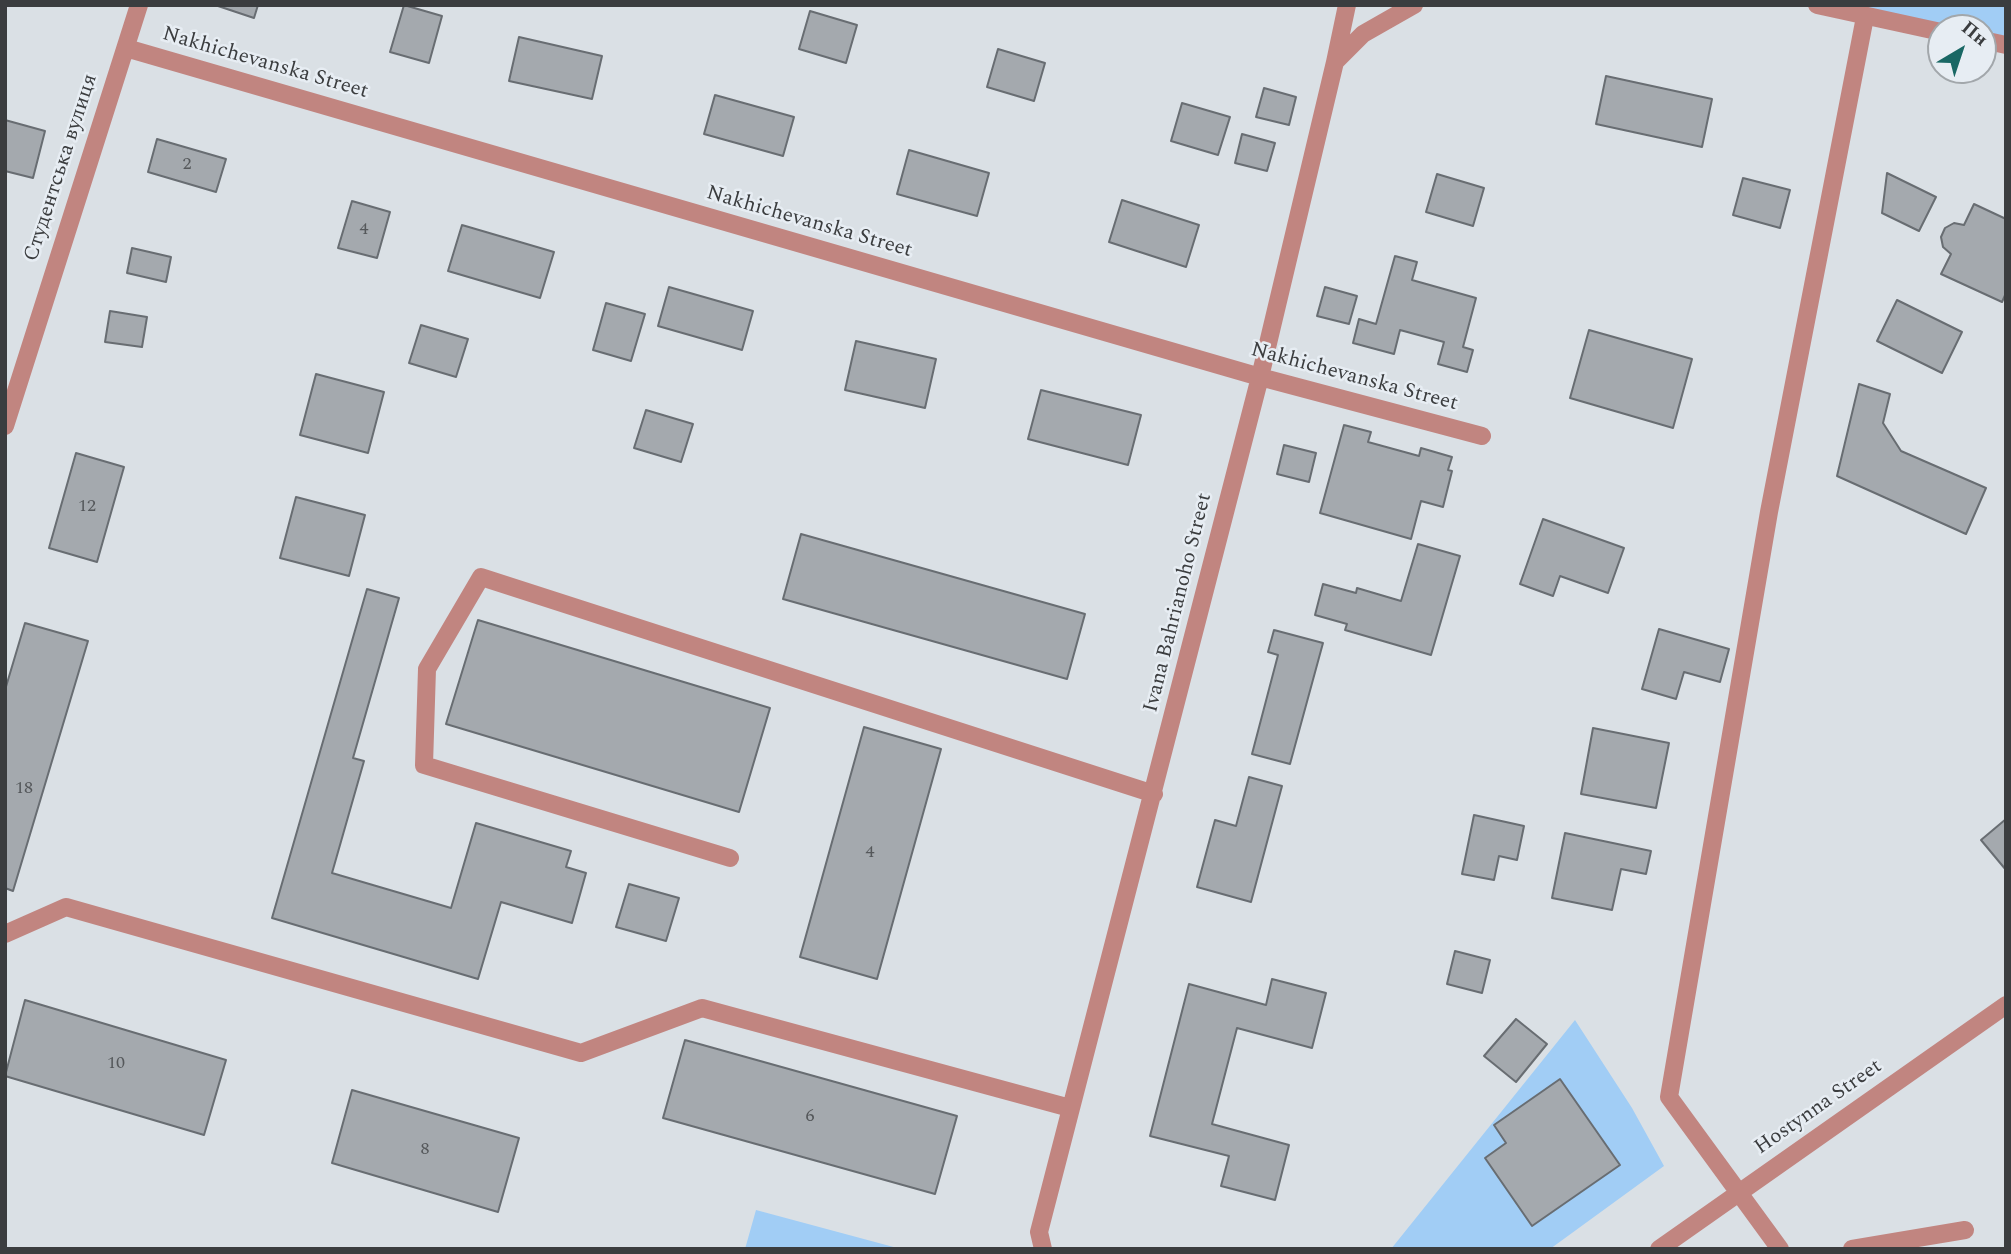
<!DOCTYPE html>
<html>
<head>
<meta charset="utf-8">
<style>
  body { margin:0 }
  #map { position:relative; width:2011px; height:1254px; overflow:hidden; background:#dae0e5; font-family:Spectral,serif }
  canvas { display:block }
  .frame { position:absolute; inset:0; border:7px solid #3b3d3f; pointer-events:none }
  .north { position:absolute; left:1927px; top:14px; width:70px; height:70px; box-sizing:border-box; background:#e7edf3; border:2px solid #a2a7ab; border-radius:50%; rotate:39deg; font-size:19px; font-weight:700; line-height:28px; text-align:center; color:#3b3d3f }
  .north::after { content:''; display:block; margin:auto; width:24px; height:32px; background:#196764; clip-path:polygon(50% 0,100% 100%,50% 72%,0 100%) }
</style>
</head>
<body>
<div id="map">
<canvas width="2011" height="1254"></canvas>
<div class="frame"></div>
<div class="north">Пн</div>
</div>
<script>
const ctx = document.querySelector('canvas').getContext('2d');
ctx.lineJoin = 'round';
function fill(path, color) {
  ctx.fillStyle = color;
  ctx.fill(path, 'evenodd');
}
function toPath(rows) {
  const path = new Path2D();
  for (const r of rows) {
    path.moveTo(r[0], r[1]);
    for (let i = 2; i < r.length; i += 2) path.lineTo(r[i], r[i + 1]);
  }
  return path;
}
function trace(path, color, width, dash) {
  ctx.strokeStyle = color;
  ctx.lineWidth = width;
  ctx.lineCap = dash ? 'butt' : 'round';
  ctx.setLineDash(dash || []);
  ctx.stroke(path);
}
function label(font, color, halo, rows, align = 'center') {
  ctx.font = font + ' Spectral,serif';
  ctx.lineWidth = 5;
  ctx.setLineDash([]);
  ctx.textBaseline = 'middle';
  ctx.strokeStyle = halo;
  ctx.fillStyle = color;
  for (const [text, x, y, turn = 0] of rows) {
    ctx.save();
    ctx.translate(x, y);
    ctx.rotate((+turn || 0) * Math.PI / 180);
    ctx.textAlign = isNaN(turn) ? turn : align;
    if (halo) ctx.strokeText(text, 0, 0);
    ctx.fillText(text, 0, 0);
    ctx.restore();
  }
}
fill(toPath([
  [1817,5,2006,5,2006,45,1983,40,1983,28,1941,28],
  [1575,1020,1632,1108,1664,1166,1550,1249,1391,1249],
  [756,1210,901,1249,745,1249]
]), '#a1cdf5');
const building = toPath([
  [215,5,258,5,254,18,215,5],
  [404,5,442,16,429,63,390,52,404,5],
  [810,11,857,25,846,63,799,49,810,11],
  [519,37,602,56,592,99,509,81,519,37],
  [998,49,1045,63,1034,101,987,87,998,49],
  [1606,76,1712,99,1702,147,1596,124,1606,76],
  [1264,88,1296,97,1289,125,1256,117,1264,88],
  [715,95,794,117,783,156,704,134,715,95],
  [1182,103,1230,117,1218,155,1171,141,1182,103],
  [5,120,45,131,33,178,5,171,5,120],
  [1242,134,1275,143,1267,171,1235,163,1242,134],
  [157,139,226,159,216,192,148,172,157,139],
  [909,150,989,173,977,216,897,194,909,150],
  [1887,173,1936,197,1919,231,1882,213,1887,173],
  [1437,174,1484,188,1473,226,1426,212,1437,174],
  [1743,178,1790,190,1780,228,1733,215,1743,178],
  [1122,200,1199,225,1186,267,1109,242,1122,200],
  [352,201,390,212,377,258,338,248,352,201],
  [1974,204,2006,219,2006,293,2002,302,1941,274,1951,254,1943,247,1941,237,1945,228,1954,223,1964,225,1974,204],
  [462,225,554,252,540,298,448,271,462,225],
  [132,248,171,257,166,282,127,273,132,248],
  [1395,256,1417,262,1412,280,1476,298,1463,347,1473,350,1467,372,1438,364,1444,342,1400,330,1394,354,1353,343,1359,319,1376,324,1395,256],
  [669,287,753,311,742,350,658,326,669,287],
  [1325,287,1357,296,1349,324,1317,316,1325,287],
  [1897,300,1962,332,1942,373,1877,341,1897,300],
  [606,303,645,314,631,361,593,350,606,303],
  [110,311,147,317,142,347,105,342,110,311],
  [421,325,468,339,456,377,409,363,421,325],
  [1589,330,1692,359,1673,428,1570,398,1589,330],
  [856,341,936,359,925,408,845,390,856,341],
  [316,374,384,392,368,453,300,435,316,374],
  [1859,384,1890,394,1883,423,1901,451,1986,488,1966,534,1837,476,1859,384],
  [1041,390,1141,415,1128,465,1028,439,1041,390],
  [646,410,693,424,681,462,634,448,646,410],
  [1344,425,1371,432,1368,442,1419,456,1421,448,1452,457,1448,470,1452,471,1443,507,1421,501,1411,539,1320,513,1344,425],
  [1284,445,1316,453,1309,482,1277,474,1284,445],
  [76,453,124,467,97,562,49,548,76,453],
  [296,497,365,515,349,576,280,558,296,497],
  [1543,519,1624,548,1608,593,1560,576,1553,596,1520,584,1543,519],
  [801,534,1085,614,1067,679,783,599,801,534],
  [1418,544,1460,556,1431,655,1345,630,1347,624,1315,615,1323,584,1356,593,1357,588,1401,601,1418,544],
  [367,589,399,598,353,758,364,761,332,873,451,908,476,823,571,851,566,867,586,873,572,923,501,902,478,979,272,918,367,589],
  [478,620,770,708,739,812,446,724,478,620],
  [25,623,88,641,13,891,5,888,5,690,25,623],
  [1659,629,1729,649,1720,682,1684,672,1676,699,1642,689,1659,629],
  [1274,630,1323,643,1290,764,1252,754,1278,655,1268,652,1274,630],
  [864,727,941,749,877,979,800,957,864,727],
  [1593,728,1669,743,1656,808,1581,794,1593,728],
  [1249,777,1282,786,1251,902,1197,887,1215,820,1236,826,1249,777],
  [1474,815,1524,826,1517,860,1499,856,1494,880,1462,874,1474,815],
  [2006,819,2006,870,1981,840,2006,819],
  [1565,833,1651,851,1646,874,1621,869,1612,910,1552,898,1565,833],
  [629,884,679,898,666,941,616,927,629,884],
  [1455,951,1490,960,1482,993,1447,984,1455,951],
  [1272,979,1326,993,1312,1048,1237,1028,1212,1124,1289,1145,1275,1200,1221,1186,1229,1156,1150,1136,1189,984,1266,1005,1272,979],
  [25,1000,226,1060,204,1135,5,1076,25,1000],
  [1516,1019,1547,1044,1516,1082,1484,1056,1516,1019],
  [685,1040,957,1116,935,1194,663,1118,685,1040],
  [1560,1079,1620,1165,1532,1226,1485,1158,1506,1143,1494,1125,1560,1079],
  [352,1090,519,1138,498,1212,332,1163,352,1090]
]);
fill(building, '#a4a9ae');
trace(building, '#686d72', 2);
trace(toPath([
  [1817,5,1941,32],
  [1983,40,2006,45],
  [126,48,1260,377,1482,436],
  [1335,62,1347,5],
  [5,426,139,5],
  [730,858,424,765,427,669,481,577,1154,794],
  [5,934,66,907,581,1053,702,1008,1070,1108],
  [1043,1249,1039,1232,1260,377,1335,62,1363,34,1414,5],
  [1659,1249,2006,1005],
  [1780,1249,1669,1097,1769,512,1865,17],
  [1852,1249,1965,1230]
]), '#c18580', 18);
label('18px', '#55585b', null, [
  ["2",187,165],
  ["4",364,230],
  ["12",87,507],
  ["18",24,789],
  ["4",870,853],
  ["10",116,1064],
  ["6",810,1117],
  ["8",425,1150]
]);
label('21px', '#3b3d3f', '#e7edf3', [
  ["Nakhichevanska Street",265,64,16],
  ["Студентська вулиця",62,168,-72],
  ["Nakhichevanska Street",809,223,16],
  ["Nakhichevanska Street",1354,378,15],
  ["Ivana Bahrianoho Street",1179,603,-76],
  ["Hostynna Street",1819,1108,-35]
]);
</script>
</body>
</html>
